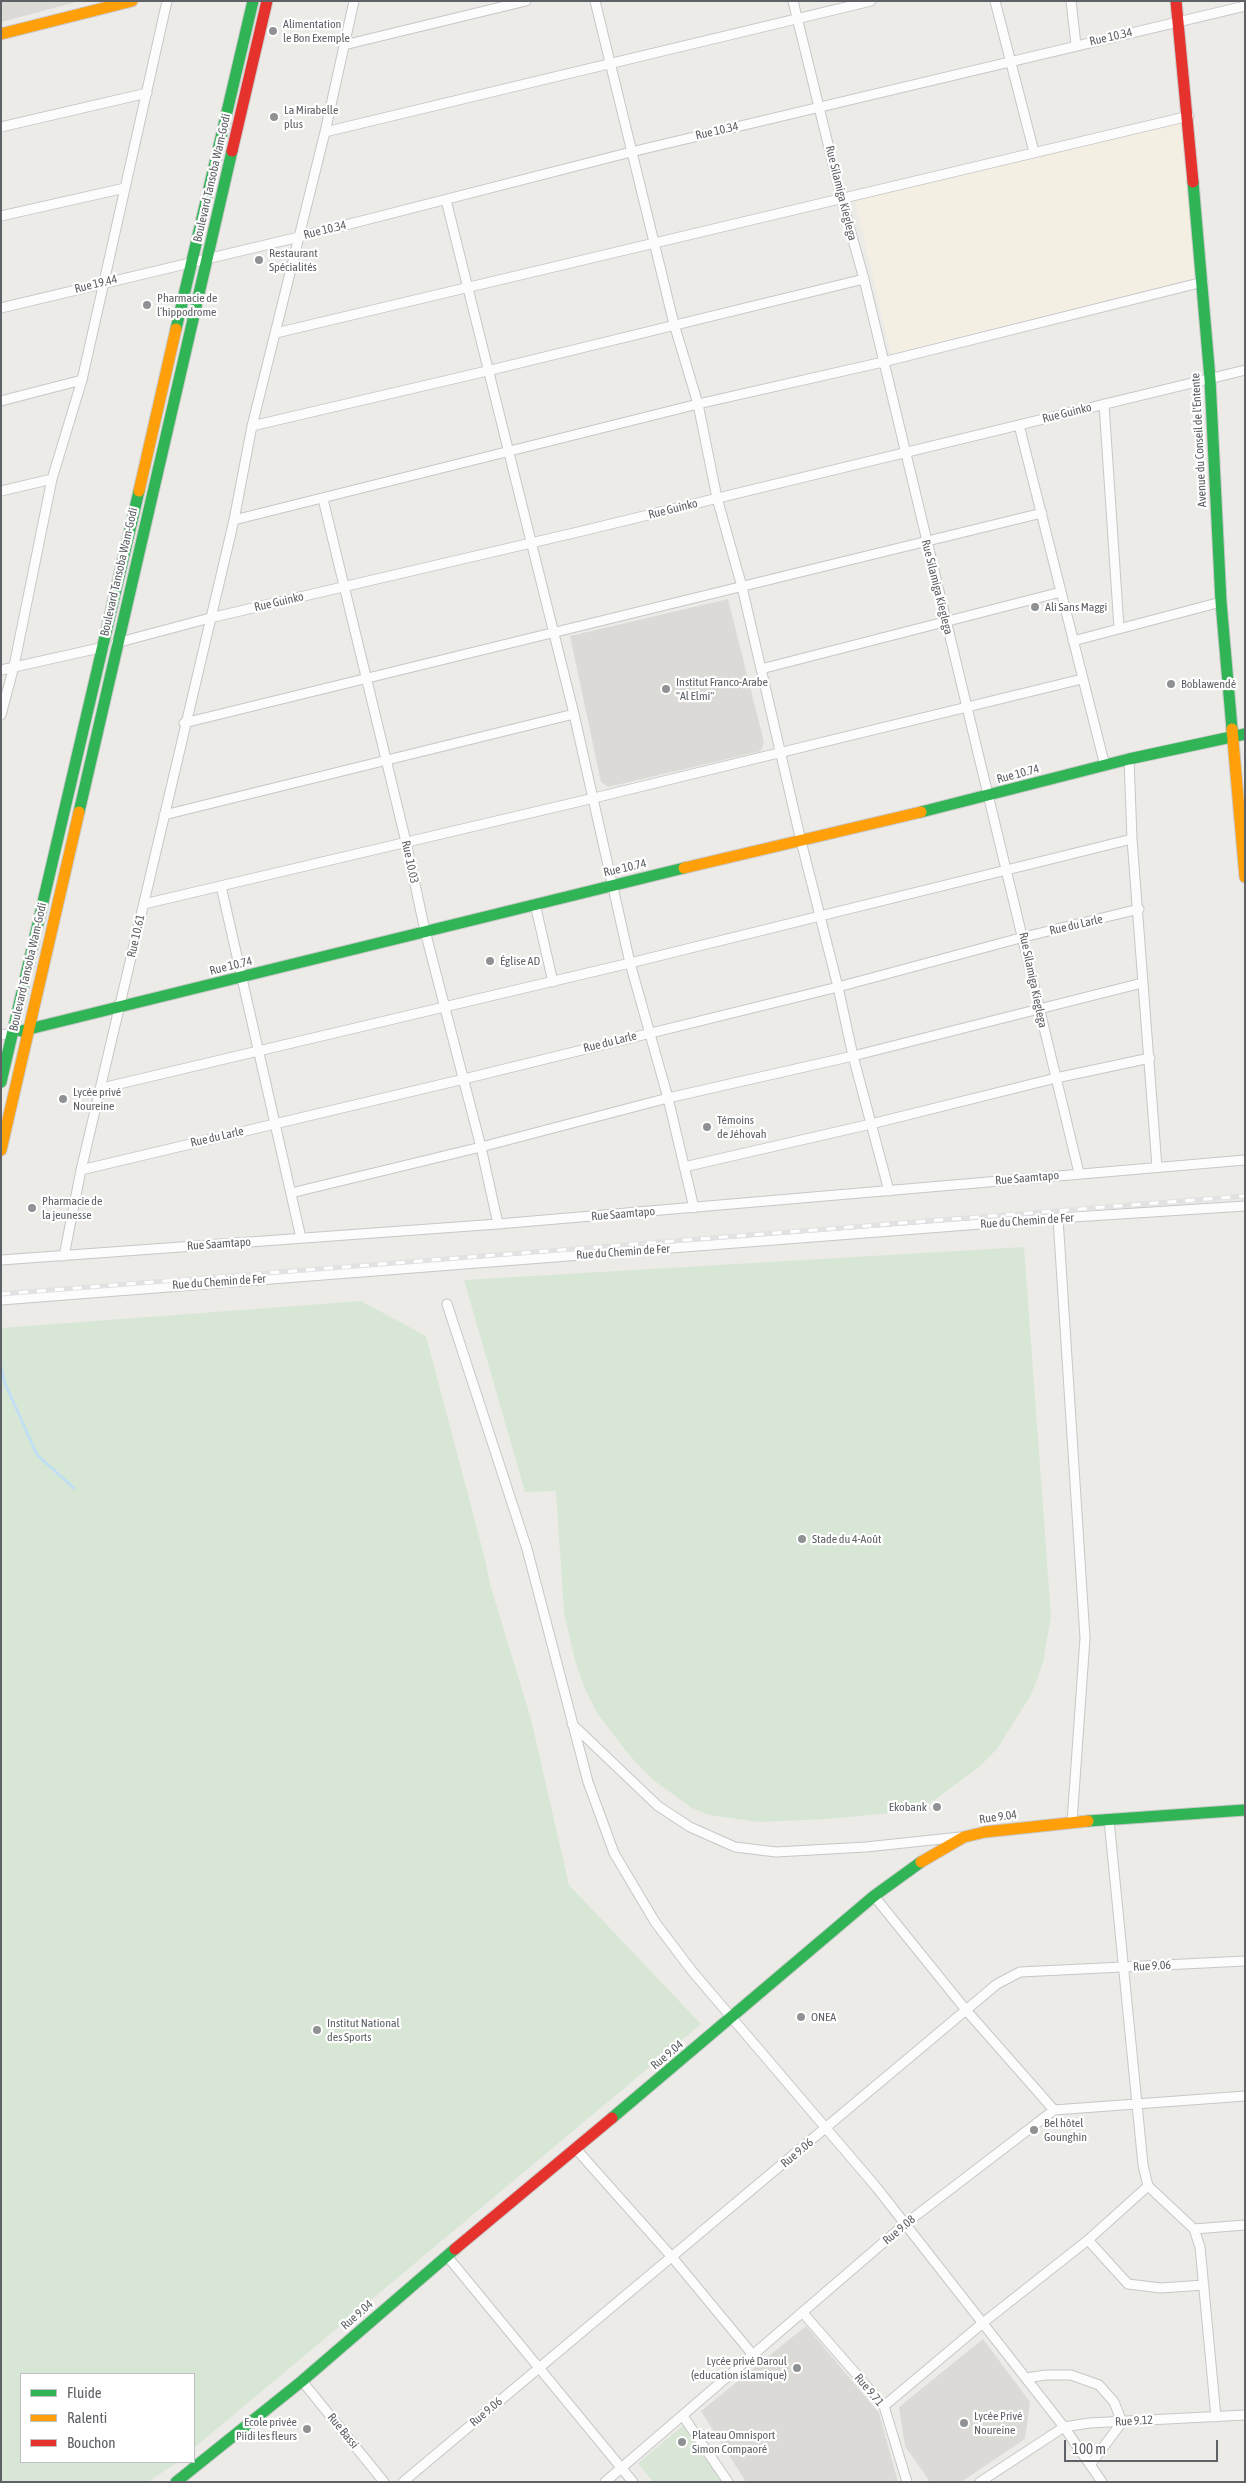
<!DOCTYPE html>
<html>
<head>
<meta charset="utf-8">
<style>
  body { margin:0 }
  #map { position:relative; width:1246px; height:2483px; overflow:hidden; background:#ecebe8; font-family:"Asap Condensed",sans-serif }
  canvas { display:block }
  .frame { position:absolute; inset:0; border:2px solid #5e6165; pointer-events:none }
  .legend { position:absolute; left:20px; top:2373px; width:175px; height:90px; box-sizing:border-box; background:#fff; border:1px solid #bfc0c1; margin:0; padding:6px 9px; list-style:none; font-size:15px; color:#5e6165 }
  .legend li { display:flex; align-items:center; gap:10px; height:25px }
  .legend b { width:25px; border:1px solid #bfc0c1 }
  .scale { position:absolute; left:1064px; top:2440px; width:154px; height:22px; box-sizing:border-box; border:2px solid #5e6165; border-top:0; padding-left:6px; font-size:15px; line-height:18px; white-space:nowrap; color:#5e6165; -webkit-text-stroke:4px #fff; paint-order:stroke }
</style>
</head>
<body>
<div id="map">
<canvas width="1246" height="2483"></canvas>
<div class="frame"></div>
<ul class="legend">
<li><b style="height:6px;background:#30b455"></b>Fluide</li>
<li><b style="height:6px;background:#ff9f0a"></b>Ralenti</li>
<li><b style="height:6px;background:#e5322d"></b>Bouchon</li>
</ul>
<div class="scale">100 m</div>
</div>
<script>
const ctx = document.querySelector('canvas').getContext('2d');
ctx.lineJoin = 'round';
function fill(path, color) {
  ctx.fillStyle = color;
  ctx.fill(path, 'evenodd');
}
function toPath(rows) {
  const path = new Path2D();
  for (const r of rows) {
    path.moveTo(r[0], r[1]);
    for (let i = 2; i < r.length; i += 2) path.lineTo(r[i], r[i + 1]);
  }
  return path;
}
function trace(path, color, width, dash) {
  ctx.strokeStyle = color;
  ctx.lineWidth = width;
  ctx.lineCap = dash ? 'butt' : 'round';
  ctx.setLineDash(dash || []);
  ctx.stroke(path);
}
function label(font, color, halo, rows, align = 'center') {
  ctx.font = font + ' "Asap Condensed",sans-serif';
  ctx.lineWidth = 4.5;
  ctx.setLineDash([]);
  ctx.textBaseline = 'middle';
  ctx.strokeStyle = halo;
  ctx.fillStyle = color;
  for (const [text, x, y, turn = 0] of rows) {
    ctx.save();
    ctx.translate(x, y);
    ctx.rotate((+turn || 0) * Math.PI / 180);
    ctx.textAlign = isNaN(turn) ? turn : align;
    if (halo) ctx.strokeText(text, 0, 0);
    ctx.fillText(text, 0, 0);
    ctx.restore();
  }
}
fill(toPath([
  [1188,118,1200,277,891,354,855,200]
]), '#f4efe3');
fill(toPath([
  [1,1,80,1,1,22],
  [728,599,764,742,761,751,608,787,601,782,570,636],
  [806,2326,879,2413,898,2482,746,2482,701,2411],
  [983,2339,1030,2402,1025,2439,961,2482,930,2482,905,2446,899,2407]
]), '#dcdad7');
fill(toPath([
  [1024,1247,1051,1616,1043,1663,1032,1693,997,1749,978,1768,930,1803,910,1811,828,1819,759,1822,709,1815,692,1808,653,1780,629,1755,597,1713,585,1689,575,1661,564,1613,556,1491,525,1492,464,1280],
  [361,1301,426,1336,485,1559,490,1584,531,1719,569,1885,701,2024,194,2448,194,2374,21,2374,21,2462,178,2462,148,2482,1,2482,1,1328],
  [689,2421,727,2482,653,2482,638,2463]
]), '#d8e7d5');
trace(toPath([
  [1,1366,4,1381,37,1455,74,1488]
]), '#c1dff2', 3);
const street = toPath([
  [595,1,674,324,698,404,717,498,742,587,801,841,838,987,853,1056,889,1191],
  [793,1,841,197,864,279,1079,1173],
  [995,1,1034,152],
  [1071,1,1076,45],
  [344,45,526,1],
  [1,127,147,93],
  [325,132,871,1],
  [446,200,574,714,630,963,668,1098,694,1208],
  [1,216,125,188],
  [1,308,299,237,631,152,1245,6],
  [276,333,1189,116],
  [1,401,82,380],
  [1104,404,1119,628],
  [1019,425,1105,766],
  [252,426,487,371,864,279],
  [1,491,52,479],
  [323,499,406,842,425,931,481,1147,498,1224],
  [234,520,698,404,883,362,1203,282],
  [1073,641,1221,602],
  [116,643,210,618,578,532,1245,370],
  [761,669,1061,592],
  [1,670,104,647],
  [1,715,14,666,52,479,82,380,167,1],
  [184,723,1042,513],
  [1129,759,1132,839,1157,1167],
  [164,815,574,714],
  [221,886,301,1238],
  [144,904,594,798,1082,679],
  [535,904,553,982],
  [1,1035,12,1033],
  [102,1088,630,963,1132,839],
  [684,1167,871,1124,1056,1078,1150,1058],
  [81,1170,464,1079,838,987,1024,937,1139,909],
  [291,1193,481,1147,668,1098,853,1056,1142,983],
  [1058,1218,1085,1638,1072,1822],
  [64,1256,81,1170,234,520,252,426,325,132,354,1],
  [1,1260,498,1224,1245,1160],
  [1,1300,1058,1218,1245,1206],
  [447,1304,527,1549,588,1782,614,1853,655,1922,692,1971,877,2188,1064,2427,1102,2482],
  [572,1724,658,1806,690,1827,735,1847,776,1852,866,1847,960,1837],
  [1109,1820,1143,2165,1148,2186,1194,2229,1200,2247,1216,2417],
  [874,1896,966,2010,1054,2110],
  [576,2149,672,2257,753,2355],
  [1194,2229,1245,2225],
  [1088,2240,1128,2284,1161,2288,1204,2285],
  [447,2256,633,2482],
  [803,2313,884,2406,907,2482],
  [1026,2378,1046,2375,1071,2375,1099,2385,1114,2402,1122,2422,1090,2465],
  [302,2381,384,2482],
  [884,2406,984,2322,1088,2240,1148,2186],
  [683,2416,728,2482],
  [403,2482,997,1984,1020,1972,1245,1961],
  [605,2482,905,2224,1054,2110,1245,2096],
  [980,2482,1064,2427,1089,2423,1245,2415]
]);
const fast = toPath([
  [1193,182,1210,379,1221,602,1232,729],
  [176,329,253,1],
  [79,812,232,151],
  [921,812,1129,759,1245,734],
  [21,1031,684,868],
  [1,1082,139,491],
  [1088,1821,1245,1810],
  [612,2118,874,1896,921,1862],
  [176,2482,302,2381,455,2249]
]);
const slow = toPath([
  [1,34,132,1],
  [139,491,176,329],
  [1232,729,1245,877],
  [684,868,921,812],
  [1,1150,79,812],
  [921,1862,964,1837,985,1832,1088,1821]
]);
const jam = toPath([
  [1176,1,1193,182],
  [232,151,267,1],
  [455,2249,612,2118]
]);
trace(street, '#c7c7c7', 11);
trace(fast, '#c9c9c9', 13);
trace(slow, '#c9c9c9', 13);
trace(jam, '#c9c9c9', 13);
trace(street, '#fcfcfc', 9);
trace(fast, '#30b455', 11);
trace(slow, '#ff9f0a', 11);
trace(jam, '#e5322d', 11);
const rail = toPath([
  [1,1294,1245,1196]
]);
trace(rail, '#e3e2e2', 5);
trace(rail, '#fff', 3, [9]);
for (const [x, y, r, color] of [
  [273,31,5,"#909193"],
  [274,117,5,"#909193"],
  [259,260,5,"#909193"],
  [147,305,5,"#909193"],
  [1035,607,5,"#909193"],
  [1171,684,5,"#909193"],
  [666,689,5,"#909193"],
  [490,961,5,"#909193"],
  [63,1099,5,"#909193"],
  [707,1127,5,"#909193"],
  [32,1208,5,"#909193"],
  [802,1539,5,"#909193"],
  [937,1807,5,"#909193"],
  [801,2017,5,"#909193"],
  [317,2030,5,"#909193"],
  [1034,2130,5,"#909193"],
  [797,2368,5,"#909193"],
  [964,2423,5,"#909193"],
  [307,2429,5,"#909193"],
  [682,2442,5,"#909193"]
]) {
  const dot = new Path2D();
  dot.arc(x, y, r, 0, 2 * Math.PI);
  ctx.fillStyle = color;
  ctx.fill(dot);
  trace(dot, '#fff', 2);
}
label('12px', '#5e6165', '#fff', [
  ["Alimentation",283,24],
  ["le Bon Exemple",283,38],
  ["La Mirabelle",284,110],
  ["plus",284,124],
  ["Restaurant",269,253],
  ["Spécialités",269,267],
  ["Pharmacie de",157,298],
  ["l´hippodrome",157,312],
  ["Ali Sans Maggi",1045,607],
  ["Institut Franco-Arabe",676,682],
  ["\"Al Elmi\"",676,696],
  ["Boblawendé",1181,684],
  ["Église AD",500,961],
  ["Lycée privé",73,1092],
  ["Noureine",73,1106],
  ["Témoins",717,1120],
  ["de Jéhovah",717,1134],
  ["Pharmacie de",42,1201],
  ["la jeunesse",42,1215],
  ["Stade du 4-Août",812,1539],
  ["Ekobank",927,1807,"right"],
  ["ONEA",811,2017],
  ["Institut National",327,2023],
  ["des Sports",327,2037],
  ["Bel hôtel",1044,2123],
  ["Gounghin",1044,2137],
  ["Lycée privé Daroul",787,2361,"right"],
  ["(education islamique)",787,2375,"right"],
  ["Lycée Privé",974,2416],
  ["Noureine",974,2430],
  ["Ecole privée",297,2422,"right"],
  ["Piidi les fleurs",297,2436,"right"],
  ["Plateau Omnisport",692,2435],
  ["Simon Compaoré",692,2449]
], 'left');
label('12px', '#5e6165', '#fff', [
  ["Rue 10.34",1111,37,-13],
  ["Rue 10.34",717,131,-13],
  ["Boulevard Tansoba Wam-Godi",212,178,-77],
  ["Rue Silamiga Kieglega",841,193,76],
  ["Rue 10.34",325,230,-14],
  ["Rue 19.44",96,284,-14],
  ["Rue Guinko",1067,413,-14],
  ["Avenue du Conseil de l'Entente",1199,440,-93],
  ["Rue Guinko",673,509,-14],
  ["Boulevard Tansoba Wam-Godi",119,572,-77],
  ["Rue Silamiga Kieglega",937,587,76],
  ["Rue Guinko",279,602,-13],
  ["Rue 10.74",1018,774,-15],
  ["Rue 10.03",410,862,78],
  ["Rue 10.74",625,868,-13],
  ["Rue du Larle",1076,925,-13],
  ["Rue 10.61",136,936,-77],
  ["Rue 10.74",231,966,-14],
  ["Boulevard Tansoba Wam-Godi",28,967,-77],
  ["Rue Silamiga Kieglega",1033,980,78],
  ["Rue du Larle",610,1042,-14],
  ["Rue du Larle",217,1137,-13],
  ["Rue Saamtapo",1027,1178,-5],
  ["Rue Saamtapo",623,1214,-5],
  ["Rue du Chemin de Fer",1027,1221,-4],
  ["Rue Saamtapo",219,1244,-4],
  ["Rue du Chemin de Fer",623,1252,-4],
  ["Rue du Chemin de Fer",219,1282,-4],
  ["Rue 9.04",998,1817,-8],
  ["Rue 9.06",1152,1966,-3],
  ["Rue 9.04",667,2055,-40],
  ["Rue 9.06",797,2153,-40],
  ["Rue 9.08",899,2230,-40],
  ["Rue 9.04",357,2315,-41],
  ["Rue 9.71",869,2390,50],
  ["Rue 9.06",486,2412,-40],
  ["Rue 9.12",1134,2421,-3],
  ["Rue Bassi",343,2431,51]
]);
</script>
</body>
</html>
